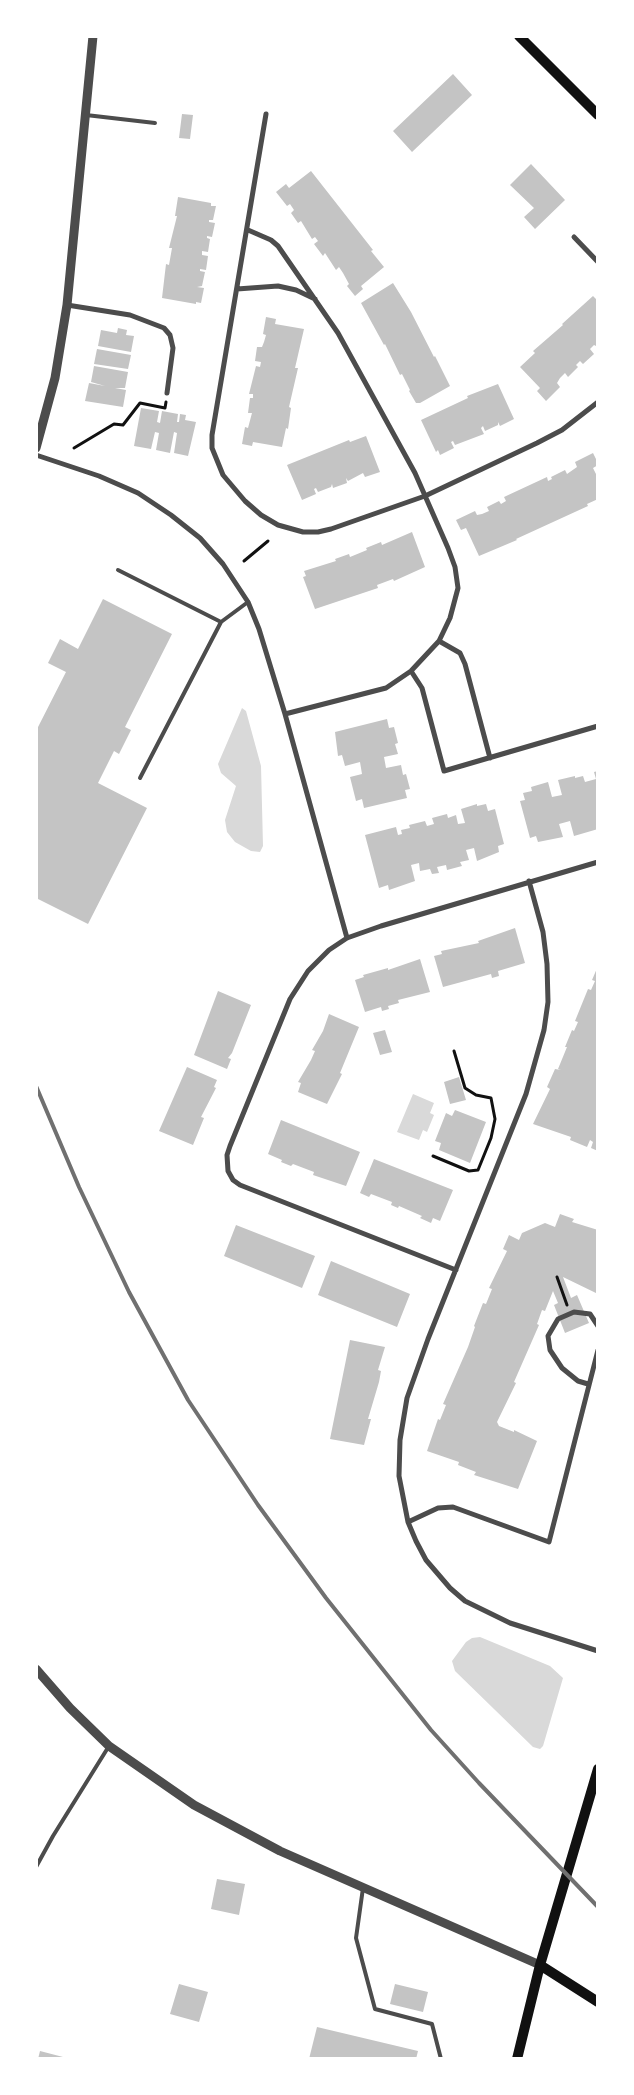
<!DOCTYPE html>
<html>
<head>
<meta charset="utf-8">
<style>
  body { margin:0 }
  #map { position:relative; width:634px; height:2095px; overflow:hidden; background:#fff; font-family:"PT Serif",serif }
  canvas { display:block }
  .frame { position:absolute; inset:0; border:38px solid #fff; pointer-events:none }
</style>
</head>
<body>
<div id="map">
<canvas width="634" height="2095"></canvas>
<div class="frame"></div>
</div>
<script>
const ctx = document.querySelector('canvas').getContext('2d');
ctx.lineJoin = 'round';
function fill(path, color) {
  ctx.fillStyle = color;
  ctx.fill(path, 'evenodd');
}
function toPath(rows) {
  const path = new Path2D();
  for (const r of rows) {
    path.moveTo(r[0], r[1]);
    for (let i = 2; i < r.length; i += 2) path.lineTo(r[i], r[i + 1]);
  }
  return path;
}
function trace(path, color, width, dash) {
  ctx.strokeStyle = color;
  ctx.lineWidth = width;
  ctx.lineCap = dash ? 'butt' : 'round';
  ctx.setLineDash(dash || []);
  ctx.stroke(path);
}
fill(toPath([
  [242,708,246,711,261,766,263,846,260,852,251,851,235,842,227,832,225,820,236,786,221,773,218,764],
  [413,1094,434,1103,430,1113,434,1115,427,1132,423,1130,419,1140,397,1132],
  [480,1637,550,1666,563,1678,543,1746,540,1749,533,1747,455,1671,452,1661,466,1642,472,1638]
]), '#d9d9d9');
fill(toPath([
  [453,74,472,95,412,152,393,131],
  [182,114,193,115,190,139,179,138],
  [531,164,565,200,535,229,524,217,534,208,510,185],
  [311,171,373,250,371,251,384,267,361,286,363,289,355,296,347,286,349,284,343,273,339,267,336,270,325,253,323,256,314,244,318,241,315,237,312,239,301,221,298,223,291,213,294,210,290,204,287,206,276,192,286,184,289,188],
  [178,197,211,203,211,206,216,206,213,220,209,220,209,222,215,223,212,237,207,236,207,238,210,239,208,252,202,251,202,255,208,256,206,270,200,269,200,271,205,272,202,286,197,287,204,288,201,303,196,302,196,304,162,298,166,264,169,265,172,248,169,248,177,216,175,216],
  [393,283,411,312,434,357,435,356,450,386,420,403,416,403,409,391,410,390,402,374,400,375,385,344,384,345,361,303],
  [593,296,598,301,598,347,594,345,590,349,594,354,583,364,580,361,576,365,578,367,568,377,565,373,560,378,557,383,560,387,546,401,537,391,540,388,520,367,535,353,533,351,563,325,562,324],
  [266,317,276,319,275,324,304,329,295,368,298,368,289,407,291,408,288,429,286,428,282,447,253,442,252,446,242,444,245,427,248,428,252,413,248,413,250,398,253,398,253,394,249,394,256,366,260,367,261,362,255,361,257,347,262,347,264,342,266,335,263,334],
  [118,328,127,330,126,335,134,336,131,352,98,346,101,330,117,333],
  [97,349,131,355,128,369,94,364],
  [94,366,128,372,125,388,115,388,126,390,123,407,85,401,89,383,105,386,91,382],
  [498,384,514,419,500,426,498,422,498,425,485,431,483,426,481,428,484,434,455,445,453,441,451,442,454,448,440,455,438,450,436,452,421,420,468,398,467,396],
  [141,408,159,411,157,422,160,423,162,411,178,414,177,422,179,422,180,414,186,415,185,420,196,422,188,456,174,453,177,433,174,432,170,453,156,450,159,433,155,432,151,449,134,446],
  [366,436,380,472,365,477,363,473,348,481,346,478,347,483,333,488,332,484,331,487,318,492,316,488,314,489,316,494,302,500,287,465,349,440,350,442],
  [593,453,598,463,598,465,593,468,598,478,598,499,587,504,588,506,516,539,517,540,479,556,466,528,461,530,456,520,475,511,477,515,482,514,489,511,487,507,499,501,501,504,506,501,504,497,547,477,548,481,552,479,551,477,565,470,567,474,577,467,575,462],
  [412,532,425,567,394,581,393,579,377,585,378,588,315,609,303,577,306,576,304,571,336,561,335,559,349,554,350,557,367,550,366,548,381,542,382,545],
  [103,599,172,634,125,727,131,730,119,754,114,751,98,783,147,808,88,924,36,898,36,731,66,672,48,663,60,639,78,649],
  [387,719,389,728,394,727,398,743,395,744,398,754,384,757,386,768,401,765,403,775,406,774,410,789,405,790,407,798,364,808,362,799,356,801,350,777,362,774,360,762,345,766,342,755,338,756,335,732],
  [598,771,598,829,574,836,570,821,559,824,563,837,538,842,536,836,530,838,520,801,525,800,523,793,532,791,531,787,548,782,552,797,562,795,558,780,575,776,575,778,583,776,585,782,596,779,594,772],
  [477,804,477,806,486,804,488,811,495,809,504,844,498,846,499,852,477,861,474,848,466,850,469,860,460,862,462,866,447,870,446,865,437,867,439,873,432,874,430,869,420,871,419,863,411,865,415,881,389,890,388,885,379,888,365,835,396,827,398,835,402,834,401,830,410,828,409,825,425,821,427,826,434,824,432,818,447,814,448,818,456,815,458,824,465,823,461,809],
  [515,928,525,963,498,971,499,976,492,978,491,974,443,987,434,956,442,954,441,951,479,943,478,941],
  [420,959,430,992,398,1000,399,1003,388,1006,389,1009,382,1011,381,1007,365,1012,355,980,364,977,363,975,388,968,388,970],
  [598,966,598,1151,591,1148,593,1142,590,1140,587,1147,570,1140,571,1137,533,1124,550,1089,547,1087,555,1069,561,1070,558,1069,567,1047,565,1047,572,1030,574,1031,578,1022,575,1021,588,989,591,990,595,981,592,980],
  [218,991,251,1005,232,1053,228,1058,231,1059,227,1069,194,1055],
  [329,1014,359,1027,340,1073,342,1074,327,1104,298,1092,301,1083,298,1082,311,1060,315,1051,312,1050,323,1031],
  [385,1030,392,1052,380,1055,373,1033],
  [187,1067,217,1080,214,1087,216,1088,201,1117,204,1118,193,1145,159,1131],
  [459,1077,466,1100,450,1104,444,1082],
  [455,1110,486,1122,470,1163,439,1150,441,1143,435,1141,446,1113,452,1116],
  [281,1120,360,1152,346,1186,313,1175,314,1172,293,1164,291,1166,281,1162,282,1160,268,1154],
  [374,1159,453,1190,440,1221,433,1218,431,1223,420,1218,422,1216,399,1206,398,1208,391,1205,392,1202,371,1194,369,1197,360,1193],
  [560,1214,574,1219,572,1222,598,1230,598,1294,563,1277,571,1298,577,1295,589,1323,565,1333,554,1305,558,1303,553,1291,545,1311,542,1310,537,1324,539,1325,514,1382,516,1383,497,1422,499,1426,514,1432,514,1430,537,1441,518,1489,474,1475,476,1472,458,1465,459,1462,427,1451,438,1419,440,1420,446,1405,443,1404,468,1347,475,1327,474,1326,483,1303,486,1304,492,1289,489,1288,507,1251,503,1249,509,1235,519,1240,522,1233,545,1223,555,1227],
  [236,1225,315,1256,302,1288,224,1256],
  [331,1261,410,1294,397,1327,318,1295],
  [350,1340,385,1347,378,1370,381,1371,379,1382,368,1419,371,1419,364,1445,330,1439],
  [217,1879,245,1884,239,1915,211,1909],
  [179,1984,208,1992,199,2022,170,2014],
  [395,1984,428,1992,423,2012,390,2004],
  [317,2027,418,2051,416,2059,309,2059],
  [40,2051,63,2057,63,2059,38,2059]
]), '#c4c4c4');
trace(toPath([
  [74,448,114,424,123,425,140,403,165,408,166,402],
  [244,561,268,541],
  [433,1156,469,1171,478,1170,491,1138,495,1119,491,1098,476,1095,465,1088,454,1051],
  [557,1277,567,1305]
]), '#111', 3);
trace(toPath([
  [86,115,155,123],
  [118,570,221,622],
  [140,778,221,622,248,602],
  [36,1867,53,1836,109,1746],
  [363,1888,356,1938,375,2009,432,2024,441,2059]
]), '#4c4c4c', 4);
trace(toPath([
  [266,114,212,435,212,448,223,475,245,501,261,515,278,525,303,532,318,532,331,529,425,496,537,443,562,430,598,402],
  [248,230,271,240,278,246,338,333,415,473,448,548,455,567,458,588,450,618,439,641,411,671,386,688,285,714],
  [574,237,598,262],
  [237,289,278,286,296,290,315,299],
  [67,305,130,315,164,328,170,335,173,348,167,393],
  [36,455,99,476,138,493,171,515,200,538,223,564,248,602,259,629,285,714,347,938],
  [439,641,460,653,465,664,490,758],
  [411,671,422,688,444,771,598,726],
  [529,881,543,932,547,964,548,1002,544,1030,526,1094,428,1339,407,1398,400,1440,399,1476,408,1522,416,1541,426,1560,450,1588,465,1601,510,1623,598,1651],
  [456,1270,240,1185,233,1180,228,1171,227,1155,230,1146,290,999,308,971,329,950,347,938,381,926,598,862],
  [588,1384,578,1381,562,1368,550,1350,548,1336,558,1319,574,1312,590,1314,598,1326],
  [408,1522,438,1508,453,1507,549,1542,598,1350]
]), '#4c4c4c', 5);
trace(toPath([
  [36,448,55,378,67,305,93,36],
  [36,1669,70,1708,109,1746,194,1805,280,1851,540,1965]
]), '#4c4c4c', 9);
trace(toPath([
  [519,36,598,115],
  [540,1965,598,2002],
  [517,2059,540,1965,598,1769]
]), '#111', 10);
trace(toPath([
  [36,1086,79,1187,129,1292,188,1400,258,1505,326,1598,431,1730,479,1783,598,1907]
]), '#707070', 4);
</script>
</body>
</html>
